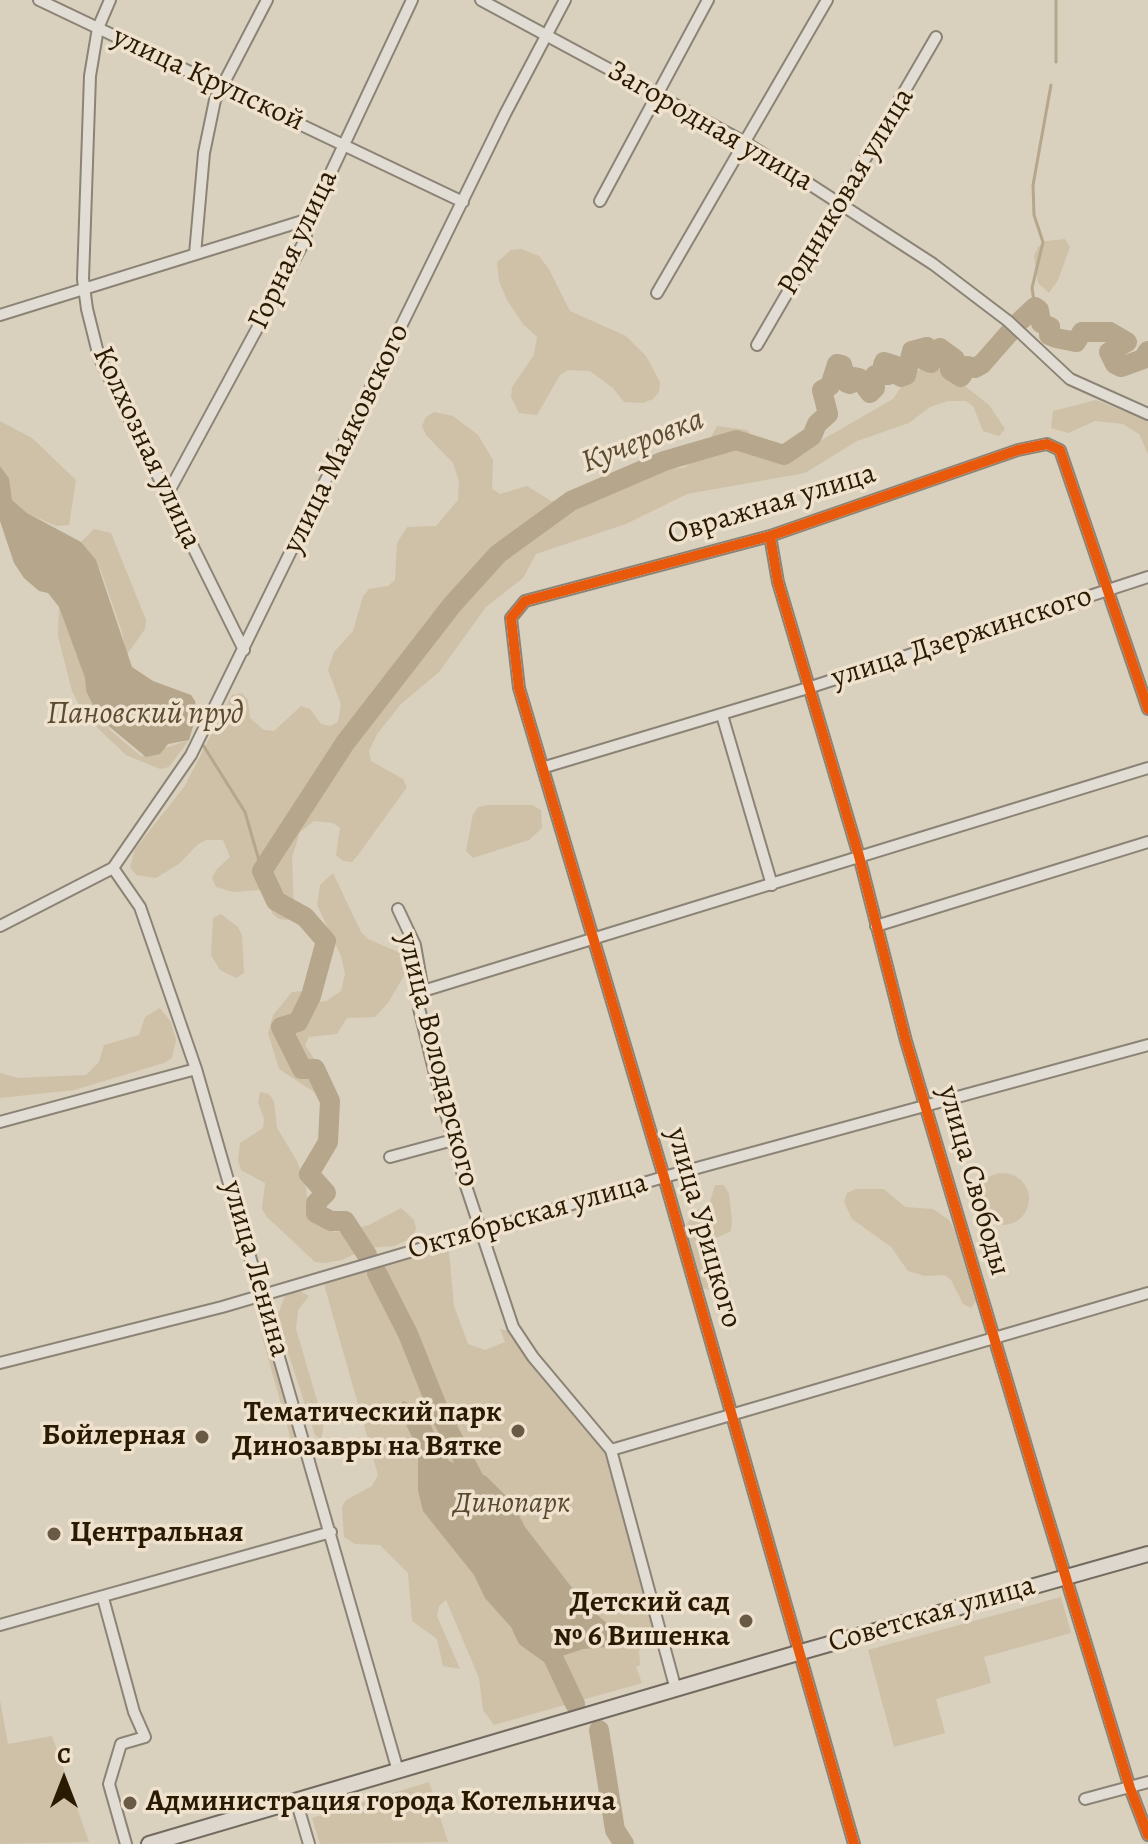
<!DOCTYPE html>
<html>
<head>
<meta charset="utf-8">
<style>
  body { margin:0 }
  #map { position:relative; width:1148px; height:1844px; overflow:hidden; background:#dad0be; font-family:Alegreya,serif }
  canvas { display:block }
  .north { position:absolute; left:24px; top:1740px; width:80px; height:80px; -webkit-text-stroke:6px #eee2ce; paint-order:stroke; rotate:0deg; font-size:22px; font-weight:700; line-height:32px; text-align:center; color:#2a1a02 }
  .north::after { content:''; display:block; margin:auto; width:28px; height:36px; background:#2a1a02; clip-path:polygon(50% 0,100% 100%,50% 72%,0 100%) }
</style>
</head>
<body>
<div id="map">
<canvas width="1148" height="1844"></canvas>
<div class="north">С</div>
</div>
<script>
const ctx = document.querySelector('canvas').getContext('2d');
ctx.lineJoin = 'round';
function fill(path, color) {
  ctx.fillStyle = color;
  ctx.fill(path, 'evenodd');
}
function toPath(rows) {
  const path = new Path2D();
  for (const r of rows) {
    if (r.length === 3) {
      path.moveTo(r[0] + r[2], r[1]);
      path.arc(r[0], r[1], r[2], 0, 2 * Math.PI);
      continue;
    }
    path.moveTo(r[0], r[1]);
    for (let i = 2; i < r.length; i += 2) path.lineTo(r[i], r[i + 1]);
  }
  return path;
}
function trace(path, color, width, dash) {
  ctx.strokeStyle = color;
  ctx.lineWidth = width;
  ctx.lineCap = dash ? 'butt' : 'round';
  ctx.setLineDash(dash || []);
  ctx.stroke(path);
}
function label(font, color, halo, rows, align = 'center') {
  ctx.font = font + ' Alegreya,serif';
  ctx.lineWidth = 7;
  ctx.setLineDash([]);
  ctx.textBaseline = 'middle';
  ctx.strokeStyle = halo;
  ctx.fillStyle = color;
  for (const [text, x, y, turn = 0] of rows) {
    ctx.save();
    ctx.translate(x, y);
    ctx.rotate((+turn || 0) * Math.PI / 180);
    ctx.textAlign = isNaN(turn) ? turn : align;
    if (halo) ctx.strokeText(text, 0, 0);
    ctx.fillText(text, 0, 0);
    ctx.restore();
  }
}
fill(toPath([
  [1065,239,1070,247,1058,280,1049,293,1038,283,1034,256,1038,247,1046,241],
  [521,249,539,256,549,269,570,311,626,336,646,356,660,382,659,392,653,399,643,403,624,402,613,388,590,371,568,370,560,375,537,415,519,413,511,397,512,387,534,355,537,337,523,324,507,300,499,281,497,262,511,250],
  [924,367,943,369,989,405,1005,429,999,436,983,431,973,406,966,401,948,401,930,407,909,423,857,441,805,473,687,494,626,524,536,554,523,578,486,607,439,672,401,704,377,734,369,751,371,761,403,779,407,787,358,855,352,862,343,861,336,855,340,828,333,823,314,821,300,832,292,857,294,913,288,920,279,919,272,913,267,895,259,890,233,892,216,887,212,878,216,870,230,857,223,840,206,840,198,844,179,864,156,878,136,875,130,867,135,849,184,787,232,695,242,693,248,700,250,718,264,730,274,731,301,706,310,709,321,724,330,726,338,722,341,704,328,670,334,652,353,631,363,596,369,589,388,586,395,580,397,543,407,527,436,526,458,500,459,481,453,463,426,435,422,426,426,417,434,412,453,416,478,435,493,460,492,489,500,494,527,486,551,501,569,500,629,470,683,468,700,458,717,426,747,430,765,453,774,456,801,452,893,399,908,377],
  [1096,400,1148,421,1148,454,1139,434,1123,424,1095,421,1068,433,1051,428,1053,411],
  [0,421,32,438,76,480,69,525,56,526,27,513,12,500,9,478,0,466],
  [94,529,111,533,146,620,145,629,126,656,122,632,101,571,81,542],
  [59,607,85,678,86,691,110,730,141,756,189,740,169,767,160,769,126,755,84,715,72,691,58,636],
  [488,805,532,805,541,810,542,828,529,840,473,858,466,851,473,814,478,807],
  [333,873,361,932,368,939,403,954,406,972,388,1003,375,1017,347,1018,337,1034,309,1037,305,1045,326,1077,325,1089,317,1094,279,1069,268,1033,273,1015,292,992,301,991,307,999,317,1002,326,1001,341,991,345,974,341,956,317,905,320,885],
  [221,914,238,927,242,935,244,973,236,978,220,970,211,955,213,918],
  [160,1008,171,1022,176,1040,172,1058,164,1063,74,1090,0,1098,0,1073,18,1078,86,1075,99,1062,104,1045,139,1035,145,1017],
  [260,1092,269,1094,274,1101,277,1128,297,1161,306,1188,308,1207,318,1223,334,1232,343,1231,369,1225,401,1208,414,1220,416,1229,412,1238,394,1246,367,1248,342,1260,324,1263,315,1262,267,1217,262,1209,265,1183,241,1170,238,1161,240,1143,263,1128,264,1119,258,1102],
  [1003,1199,26],
  [715,1185,724,1185,729,1194,732,1221,731,1231,706,1243,704,1252,712,1280,710,1290,702,1288,693,1272,686,1244,686,1226,695,1210,704,1209,710,1202],
  [856,1189,884,1189,905,1207,933,1209,949,1220,958,1236,975,1291,977,1300,971,1308,963,1304,951,1280,944,1275,925,1276,908,1271,891,1247,852,1219,844,1202,847,1193],
  [441,1247,449,1252,454,1306,468,1344,485,1350,505,1342,500,1329,514,1332,521,1351,597,1438,611,1462,654,1630,639,1651,640,1665,636,1667,642,1683,494,1725,483,1710,479,1678,446,1600,439,1606,437,1616,460,1669,443,1666,437,1639,412,1621,408,1573,380,1545,355,1544,344,1537,342,1507,346,1500,372,1486,378,1475,324,1284],
  [296,1289,309,1296,298,1310,296,1329,324,1424,321,1439,315,1435,277,1319,284,1297],
  [263,1320,267,1321,301,1443,296,1445,292,1443,261,1333],
  [1061,1597,1071,1633,984,1657,991,1683,936,1699,945,1733,894,1747,868,1650],
  [0,1700,8,1744,52,1736,89,1842,0,1844],
  [429,1782,448,1842,320,1844,312,1818]
]), '#cec1a7');
fill(toPath([
  [0,466,9,478,12,500,27,513,81,542,96,560,132,667,153,681,191,695,195,701,197,713,189,740,168,744,160,754,146,757,100,719,86,691,85,678,59,607,48,593,39,591,24,578,14,563,0,521],
  [403,1401,415,1406,430,1424,449,1461,486,1476,512,1502,525,1527,583,1602,611,1627,613,1639,606,1647,583,1649,544,1662,519,1644,511,1627,485,1598,474,1575,423,1511,418,1490,418,1450,403,1418,400,1406]
]), '#b5a68c');
trace(toPath([
  [1056,0,1056,62],
  [1035,307,1032,288,1043,242,1034,215,1033,185,1051,85],
  [203,745,245,812,262,871]
]), '#b5a68c', 3);
trace(toPath([
  [1020,321,1035,307,1039,310,1041,323,1050,327,1049,335,1056,338,1076,342,1082,332,1110,332,1127,342,1109,352,1115,364,1121,367,1143,359,1148,351],
  [367,1255,345,1221,331,1221,316,1213,316,1203,326,1193,309,1174,328,1142,330,1101,315,1069,302,1069,281,1027,298,1022,311,996,326,941,305,917,276,901,262,871,345,743,452,605,498,554,571,501,664,461,736,440,784,455,812,436,817,424,828,414,822,390,830,386,837,364,842,365,847,383,850,384,854,377,859,378,870,393,875,388,875,375,889,375,883,365,884,362,894,365,895,373,901,377,906,375,912,351,927,347,924,360,931,363,940,348,955,359,950,370,961,377,968,366,975,368,982,364,1010,332],
  [377,1273,408,1334,440,1414,481,1493],
  [543,1636,575,1704],
  [599,1730,615,1830,624,1844]
]), '#b5a68c', 20);
const minor = toPath([
  [39,0,463,202],
  [110,0,98,28,90,76,83,279,87,309,99,357,244,650],
  [481,0,746,143,933,264,1008,321,1070,379,1148,414],
  [600,201,708,0],
  [195,254,204,153,215,100,267,0],
  [657,293,827,0],
  [0,315,309,219],
  [757,345,936,37],
  [167,495,305,240,309,219,412,0],
  [770,536,778,582,859,856,906,1041,1041,1496,1130,1788,1148,1835],
  [722,715,772,885],
  [545,767,808,688,1148,577],
  [113,868,140,907,196,1069,398,1771],
  [398,909,415,945,423,991,419,1008,435,1074,466,1186,513,1327,533,1357,611,1450,676,1690],
  [0,926,113,868,191,755,505,114,565,0],
  [876,926,1148,842],
  [423,991,1148,768],
  [0,1122,196,1069],
  [390,1157,453,1140],
  [0,1363,222,1307,664,1177,1148,1045],
  [611,1450,1148,1293],
  [103,1598,134,1712,145,1737,121,1744,109,1784,126,1844],
  [0,1625,331,1532],
  [1085,1799,1148,1782],
  [296,1800,309,1844],
  [854,1844,664,1177,519,688,511,618,525,601,770,536,1018,450,1047,444,1060,450,1148,709]
]);
const major = toPath([
  [149,1844,801,1652,1148,1554]
]);
trace(minor, '#8b8476', 14);
trace(major, '#726a5e', 18);
trace(minor, '#e2ddd4', 10);
trace(major, '#ddd7cd', 14);
trace(toPath([
  [770,536,778,582,859,856,906,1041,1041,1496,1130,1788,1148,1835],
  [854,1844,664,1177,519,688,511,618,525,601,770,536,1018,450,1047,444,1060,450,1148,709]
]), '#e8590c', 10);
for (const [x, y, r, color] of [
  [518,1431,8,"#685a44"],
  [202,1437,8,"#685a44"],
  [54,1534,8,"#685a44"],
  [746,1621,8,"#685a44"],
  [130,1803,8,"#685a44"]
]) {
  const dot = new Path2D();
  dot.arc(x, y, r, 0, 2 * Math.PI);
  ctx.fillStyle = color;
  ctx.fill(dot);
  trace(dot, '#eee2ce', 3);
}
label('30px', '#2a1a02', '#eee2ce', [
  ["улица Крупской",208,80,25],
  ["Загородная улица",710,127,30],
  ["Родниковая улица",847,192,-59],
  ["Горная улица",294,250,-65],
  ["улица Маяковского",347,439,-64],
  ["Колхозная улица",146,448,65],
  ["Овражная улица",772,505,-17],
  ["улица Дзержинского",962,638,-18],
  ["улица Володарского",437,1060,76],
  ["улица Свободы",973,1181,74],
  ["Октябрьская улица",528,1217,-16],
  ["улица Урицкого",703,1228,74],
  ["улица Ленина",255,1269,74],
  ["Советская улица",932,1615,-16]
]);
label('bold 30px', '#2a1a02', '#eee2ce', [
  ["Тематический парк",502,1414],
  ["Динозавры на Вятке",502,1448],
  ["Бойлерная",186,1437],
  ["Центральная",70,1534,"left"],
  ["Детский сад",730,1604],
  ["№ 6 Вишенка",730,1638],
  ["Администрация города Котельнича",146,1803,"left"]
], 'right');
label('italic 30px', '#58482e', '#eee2ce', [
  ["Динопарк",512,1505]
]);
label('italic 32px', '#5b4b31', '#eee2ce', [
  ["Кучеровка",643,442,-21],
  ["Пановский пруд",145,715]
]);
</script>
</body>
</html>
